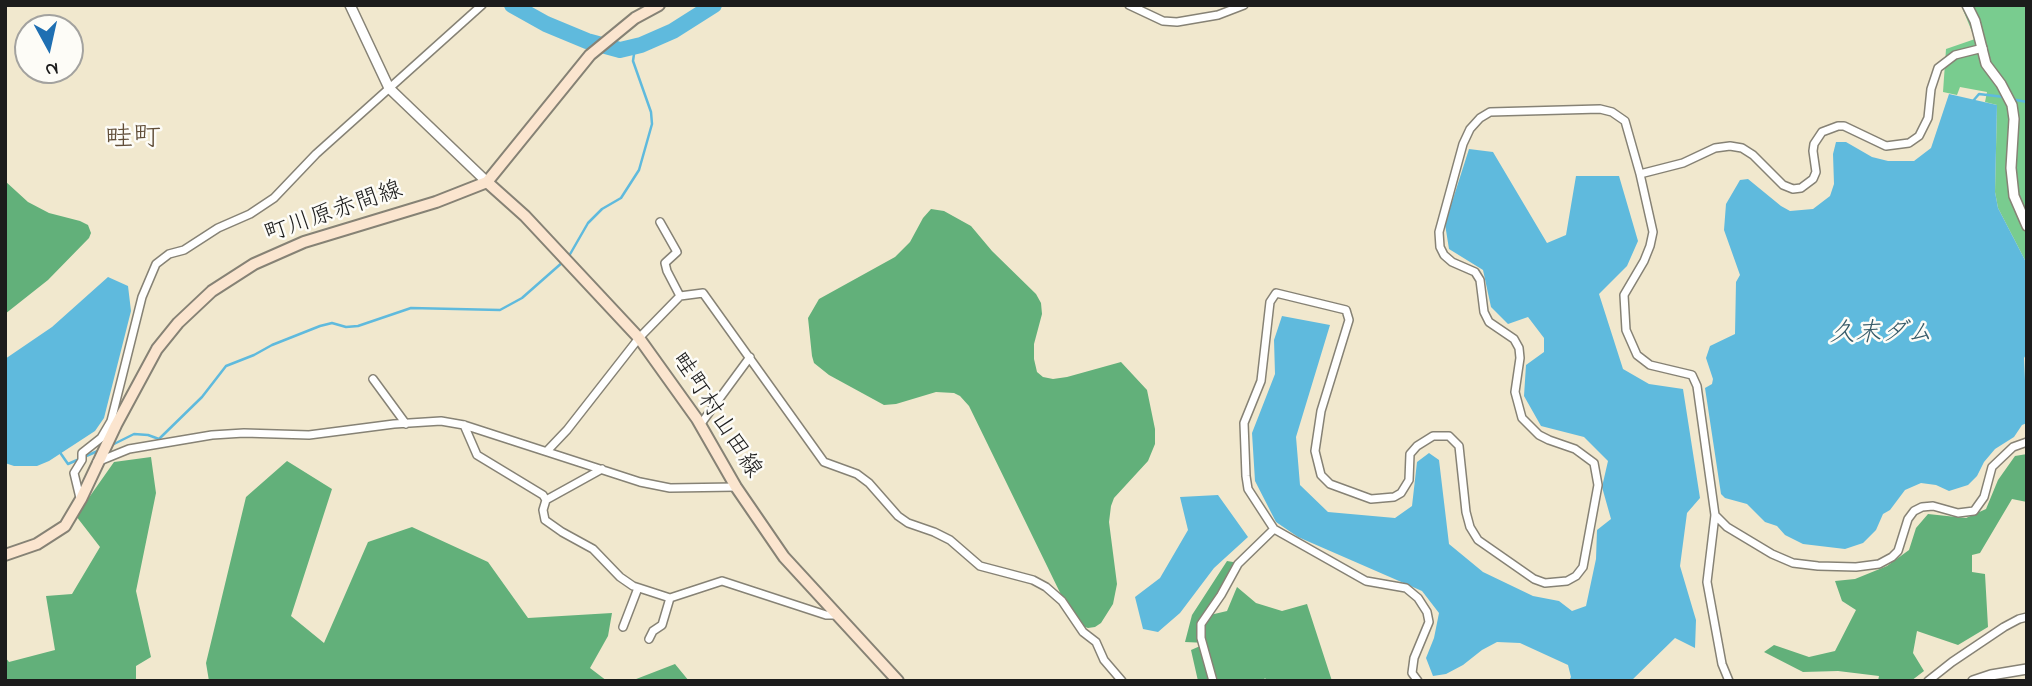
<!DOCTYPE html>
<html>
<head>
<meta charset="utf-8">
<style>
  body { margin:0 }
  #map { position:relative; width:2032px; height:686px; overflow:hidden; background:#f1e8ce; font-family:"Indie Flower",sans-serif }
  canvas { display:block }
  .frame { position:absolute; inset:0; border:7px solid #1c1c1c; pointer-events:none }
  .north { position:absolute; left:14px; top:14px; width:70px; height:70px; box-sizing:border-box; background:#fdfcf7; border:2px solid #a3a29f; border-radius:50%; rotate:172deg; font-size:19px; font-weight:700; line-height:28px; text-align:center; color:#1c1c1c }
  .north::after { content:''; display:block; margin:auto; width:24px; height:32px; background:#1f6fb2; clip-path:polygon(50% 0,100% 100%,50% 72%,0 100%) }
</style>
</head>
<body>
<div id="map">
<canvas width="2032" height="686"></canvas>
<div class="frame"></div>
<div class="north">N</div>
</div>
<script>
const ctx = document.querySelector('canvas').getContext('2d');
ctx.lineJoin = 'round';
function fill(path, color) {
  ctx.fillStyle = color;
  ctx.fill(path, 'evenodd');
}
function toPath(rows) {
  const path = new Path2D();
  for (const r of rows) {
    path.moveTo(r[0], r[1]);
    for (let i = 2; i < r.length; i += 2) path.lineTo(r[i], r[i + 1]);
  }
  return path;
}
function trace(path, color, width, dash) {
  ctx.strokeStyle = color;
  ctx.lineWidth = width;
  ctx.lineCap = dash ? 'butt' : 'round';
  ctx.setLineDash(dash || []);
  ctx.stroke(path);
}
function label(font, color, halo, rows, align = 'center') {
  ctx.font = font + ' "Indie Flower","Klee One",sans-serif';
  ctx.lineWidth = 5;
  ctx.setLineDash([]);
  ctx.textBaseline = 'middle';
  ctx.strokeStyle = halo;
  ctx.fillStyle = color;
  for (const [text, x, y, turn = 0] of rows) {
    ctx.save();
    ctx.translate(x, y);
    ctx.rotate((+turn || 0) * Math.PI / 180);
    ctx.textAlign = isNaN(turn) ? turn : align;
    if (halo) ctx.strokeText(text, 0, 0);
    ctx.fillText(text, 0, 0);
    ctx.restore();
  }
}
fill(toPath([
  [1961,5,2027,5,2027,264,1998,208,1995,192,1997,105,1985,102,1987,92,1960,87,1957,95,1943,92,1946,49,1975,39]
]), '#79cc8f');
fill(toPath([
  [5,181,28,202,49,213,80,221,88,225,91,233,89,238,48,280,5,314],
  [931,209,944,211,971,226,992,251,1036,294,1041,303,1042,314,1034,344,1034,359,1037,372,1043,377,1053,379,1067,377,1121,362,1147,390,1155,429,1155,444,1148,461,1114,498,1111,506,1109,522,1117,584,1113,604,1101,623,1095,627,1088,628,1079,625,1068,609,969,406,960,396,954,393,936,392,896,404,884,405,829,375,814,363,812,356,808,318,819,299,895,257,910,242,923,218],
  [2027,454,2027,502,2012,499,1980,553,1972,555,1972,572,1985,574,1988,627,1958,645,1917,631,1913,653,1924,671,1911,681,1878,681,1879,676,1838,671,1803,672,1764,652,1774,645,1809,657,1835,651,1856,610,1842,601,1835,581,1855,579,1887,566,1909,550,1916,528,1928,514,1966,518,1986,509,1998,480,2015,456],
  [151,457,156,493,136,591,151,657,136,666,136,681,5,681,5,657,9,662,55,650,46,596,72,594,100,547,76,516,114,462],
  [287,461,332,489,291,616,324,643,368,542,412,527,488,562,528,618,612,613,608,636,590,668,607,681,209,681,206,663,246,497],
  [1227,561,1239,563,1210,615,1227,611,1237,587,1256,603,1282,611,1307,604,1332,681,1267,681,1265,678,1263,681,1198,681,1191,650,1207,643,1185,642,1192,615],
  [675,664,689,681,631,681]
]), '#62b07a');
fill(toPath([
  [1949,94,1997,105,1995,192,1998,208,2027,264,2027,353,2024,358,2027,423,2022,425,2014,437,1995,449,1984,462,1977,476,1968,485,1949,491,1936,485,1921,483,1905,490,1890,510,1883,514,1876,530,1863,543,1845,549,1803,544,1785,535,1777,526,1765,522,1747,504,1725,498,1721,494,1705,388,1712,384,1713,379,1706,358,1710,346,1735,334,1736,282,1740,275,1724,230,1726,204,1740,180,1748,179,1781,206,1790,211,1813,209,1830,196,1834,184,1833,154,1836,142,1846,142,1872,157,1888,161,1914,161,1931,148],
  [1469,149,1493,152,1547,243,1566,235,1576,176,1619,176,1638,241,1627,266,1599,294,1623,369,1649,384,1683,389,1700,498,1687,513,1680,566,1696,620,1695,648,1675,638,1631,681,1569,681,1571,677,1568,665,1520,643,1497,642,1482,650,1463,665,1446,674,1433,676,1426,658,1434,638,1439,613,1422,591,1298,537,1276,522,1255,481,1252,433,1275,374,1274,340,1282,316,1330,325,1296,437,1300,485,1328,512,1395,518,1412,506,1417,462,1429,453,1439,460,1449,544,1483,572,1533,596,1559,601,1572,611,1586,606,1596,559,1597,530,1611,519,1602,487,1608,461,1584,437,1541,426,1524,396,1526,365,1544,352,1544,338,1528,317,1508,324,1491,307,1483,270,1449,249,1445,224],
  [108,277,128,286,131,311,104,418,95,431,49,461,37,466,14,466,5,463,5,359,52,327],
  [1218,495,1248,537,1214,568,1180,613,1158,632,1143,629,1135,597,1160,578,1188,530,1180,497]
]), '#5fbadd');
trace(toPath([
  [2011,99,2027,102],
  [1973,101,1979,94,2004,97],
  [569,256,588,223,602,209,621,198,639,170,652,124,651,112,633,61,635,47],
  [112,445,134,434,148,435,159,439,202,397,226,366,254,355,272,345,320,326,332,323,346,327,358,326,411,308,500,310,522,298,564,261],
  [59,451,68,464,100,450]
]), '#5fbadd', 2.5);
trace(toPath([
  [512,5,546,24,587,41,620,50,641,45,673,31,714,5]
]), '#5fbadd', 16);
const minor = toPath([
  [1129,5,1163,21,1177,22,1218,15,1244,5],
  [660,222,677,252,665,263,667,271,680,296],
  [373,379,406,424],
  [464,425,477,455,543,495,546,500,543,510,545,520,562,532,593,549,620,577,633,586,670,598,722,581,826,615,835,615],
  [700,425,750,357],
  [547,451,567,430,639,338,680,296,703,293,824,462,857,474,869,483,898,516,908,523,934,532,950,540,980,566,1033,580,1046,587,1062,601,1083,632,1096,642,1104,660,1122,681],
  [97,462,129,449,212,435,244,433,309,435,394,424,441,421,464,425,640,482,670,488,736,487],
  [80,498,74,473,82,460,82,453,101,438,111,421,142,297,156,264,169,254,184,250,218,228,250,214,274,198,316,154,482,5],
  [546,500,602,469],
  [1715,515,1727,527,1772,554,1793,563,1818,566,1856,567,1879,564,1892,557,1898,551,1908,519,1914,511,1922,507,1933,506,1958,513,1974,511,1984,497,1992,467,2013,447,2027,442],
  [623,627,638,588],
  [649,639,653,631,662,625,670,598],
  [1213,681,1201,638,1201,624,1221,595,1238,564,1274,529],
  [1418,681,1412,673,1414,658,1429,622,1427,612,1418,598,1406,588,1366,581,1274,529,1248,489,1246,476,1244,423,1261,381,1270,302,1276,293,1346,310,1349,320,1321,411,1315,451,1321,475,1330,484,1371,499,1394,497,1401,493,1409,480,1410,454,1417,446,1433,436,1449,436,1459,446,1466,512,1470,527,1478,540,1534,579,1545,583,1567,581,1576,576,1583,567,1598,485,1594,463,1575,449,1549,440,1539,435,1522,418,1515,392,1520,358,1519,348,1514,339,1489,322,1484,312,1480,280,1475,272,1452,262,1444,255,1440,247,1439,232,1463,144,1470,129,1480,118,1490,112,1600,109,1612,112,1625,121,1640,174],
  [1729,681,1722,664,1707,582,1715,515,1697,386,1692,375,1650,365,1637,355,1626,330,1624,295,1644,261,1650,246,1653,232,1640,174,1683,163,1715,148,1730,146,1742,148,1753,155,1783,185,1793,189,1801,188,1813,179,1816,172,1813,151,1814,144,1822,132,1838,126,1844,126,1886,146,1909,143,1919,136,1928,118,1931,89,1938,68,1955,55,1983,48],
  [1928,681,1952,662,2004,627,2019,619,2027,617]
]);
const tertiary = toPath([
  [350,5,389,88,487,182],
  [1967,5,1975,21,1986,64,2001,84,2012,105,2014,119,2011,168,2014,196,2027,226],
  [1973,681,1991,675,2027,669]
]);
const secondary = toPath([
  [487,182,525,216,639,338,697,419,736,487,784,557,898,681],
  [5,555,37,544,65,526,81,499,116,425,157,349,178,323,212,291,254,264,304,242,436,202,487,182,590,55,635,18,659,5]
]);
trace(minor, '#868275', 10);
trace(tertiary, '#868275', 12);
trace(secondary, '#868275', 14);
trace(minor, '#fff', 7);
trace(tertiary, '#fff', 9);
trace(secondary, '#fbe5cf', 10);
label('24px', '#1c1c1c', '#fdfcf7', [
  ["町川原赤間線",334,214,-19],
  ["畦町村山田線",715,416,57]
]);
label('italic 26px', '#375b69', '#fdfcf7', [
  ["久末ダム",1881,336]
]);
label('28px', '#614e39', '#fdfcf7', [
  ["畦町",133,140]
]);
</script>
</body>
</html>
